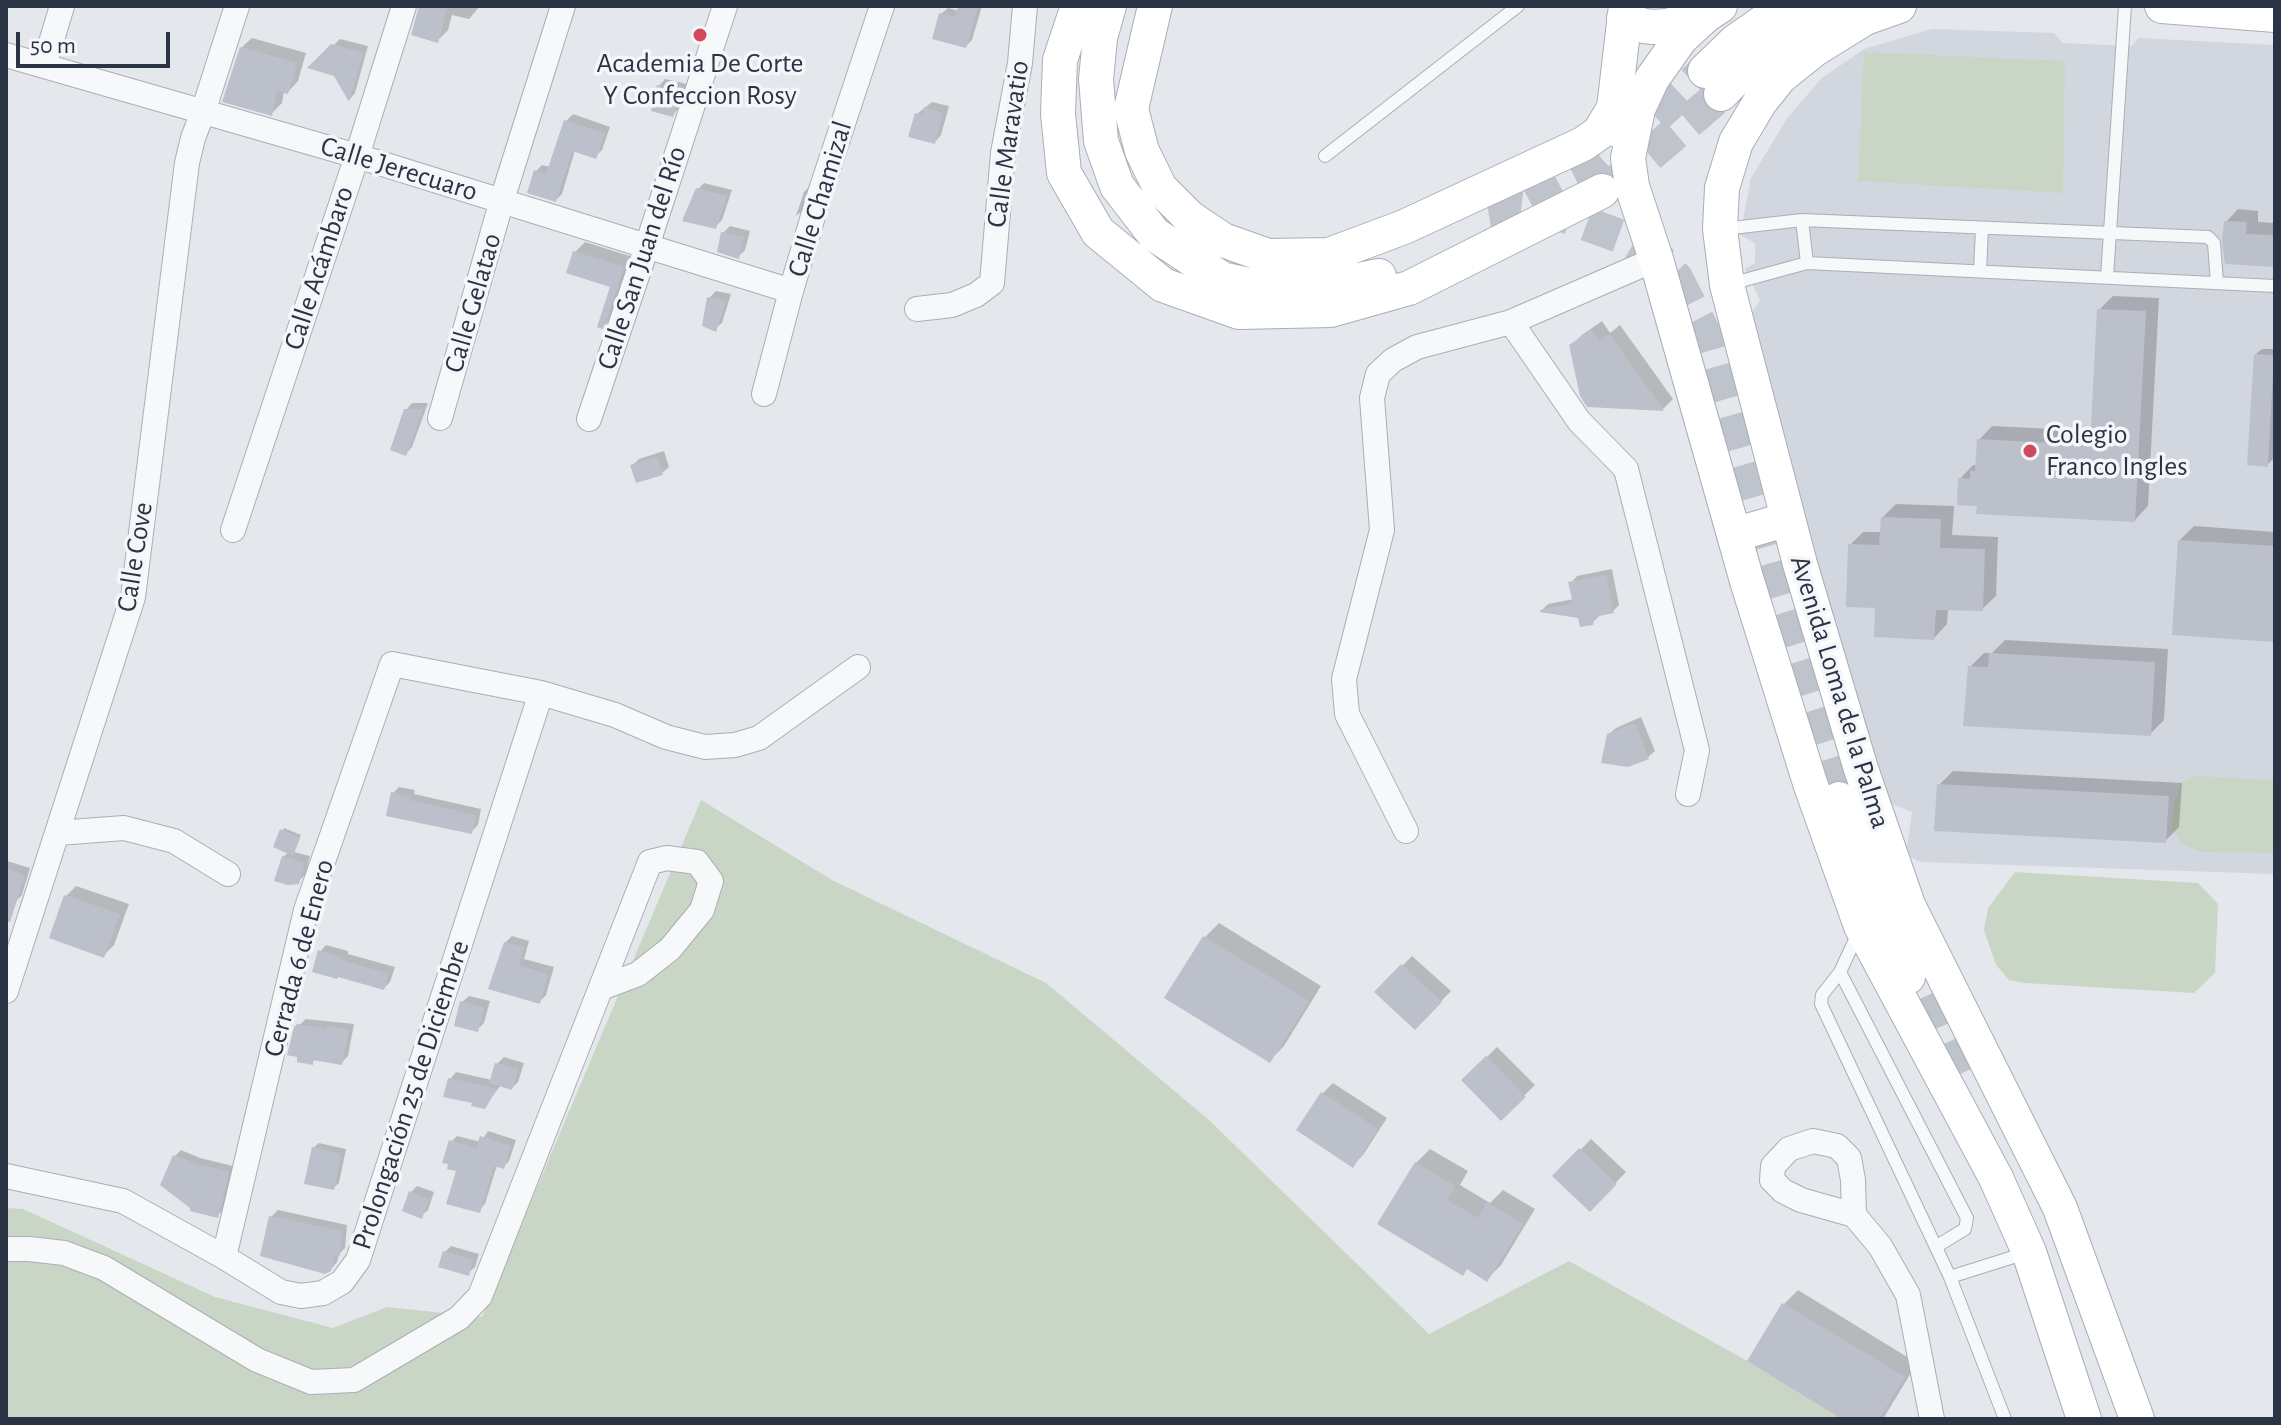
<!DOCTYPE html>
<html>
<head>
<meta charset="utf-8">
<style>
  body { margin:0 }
  #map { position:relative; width:2281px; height:1425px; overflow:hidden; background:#e4e7ec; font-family:"Alegreya Sans",sans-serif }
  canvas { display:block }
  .frame { position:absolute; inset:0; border:8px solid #2b3445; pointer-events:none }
  .scale { position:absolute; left:16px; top:32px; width:154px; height:36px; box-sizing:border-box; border:4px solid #2b3445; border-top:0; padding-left:10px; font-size:24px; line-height:28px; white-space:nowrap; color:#2b3445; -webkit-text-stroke:6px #f4f6f9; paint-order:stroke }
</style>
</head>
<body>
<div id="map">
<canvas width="2281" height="1425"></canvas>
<div class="frame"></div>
<div class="scale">50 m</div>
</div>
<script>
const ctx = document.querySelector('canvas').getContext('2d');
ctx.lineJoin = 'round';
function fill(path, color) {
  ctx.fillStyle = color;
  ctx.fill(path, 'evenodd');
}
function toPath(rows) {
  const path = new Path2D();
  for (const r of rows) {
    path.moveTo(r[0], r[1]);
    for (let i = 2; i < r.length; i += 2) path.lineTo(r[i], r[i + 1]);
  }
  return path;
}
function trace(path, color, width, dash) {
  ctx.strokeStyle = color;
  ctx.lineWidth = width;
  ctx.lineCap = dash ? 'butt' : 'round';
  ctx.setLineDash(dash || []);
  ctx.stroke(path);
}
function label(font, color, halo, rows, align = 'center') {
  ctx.font = font + ' "Alegreya Sans",sans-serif';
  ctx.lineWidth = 7;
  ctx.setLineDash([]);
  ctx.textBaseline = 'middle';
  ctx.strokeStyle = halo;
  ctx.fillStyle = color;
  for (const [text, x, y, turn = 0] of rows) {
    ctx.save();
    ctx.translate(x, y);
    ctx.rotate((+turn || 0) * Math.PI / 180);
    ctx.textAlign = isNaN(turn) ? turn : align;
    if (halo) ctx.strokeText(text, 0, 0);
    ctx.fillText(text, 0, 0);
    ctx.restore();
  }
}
fill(toPath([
  [1932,29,2054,33,2063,43,2132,46,2138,38,2275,45,2275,874,1921,862,1906,855,1912,812,1889,803,1820,583,1748,319,1760,300,1745,269,1755,263,1755,243,1740,235,1751,178,1788,117,1822,78,1864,49]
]), '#d2d6de');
fill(toPath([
  [1864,52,2065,61,2063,193,1858,181],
  [2195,776,2275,780,2275,853,2202,852,2181,843,2172,828,2174,803,2181,782],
  [701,800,832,880,1046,983,1209,1120,1429,1334,1569,1261,1747,1361,1844,1419,6,1419,6,1208,23,1209,215,1297,333,1328,387,1307,482,1317],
  [2015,872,2198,883,2218,904,2215,973,2194,993,2024,983,2009,980,1996,965,1984,930,1988,908]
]), '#c9d6c5');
fill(toPath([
  [420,6,480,6,469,19,452,15,448,30,438,40],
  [961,6,982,6,972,40,966,46,941,14,948,8,959,11],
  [252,38,306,53,298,81,288,92,284,91,282,103,271,114,241,48],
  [340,39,368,46,355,93,350,99,335,74,311,67],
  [665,79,687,84,679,108,673,115,659,86],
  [932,102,949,106,941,135,935,142,917,114],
  [573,114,610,127,602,150,595,157,575,150,562,194,556,200,536,171,542,165,551,167,566,121],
  [704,183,732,190,722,220,715,227,697,190],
  [810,186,803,210,796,216,804,192],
  [2238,209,2258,211,2258,222,2275,223,2275,265,2226,222],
  [730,226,750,231,745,250,738,257,723,233],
  [585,242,633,257,613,316,603,327,613,286,575,252],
  [716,291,731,294,722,323,715,329,709,298],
  [2113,296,2159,298,2148,506,2135,520,1979,504,1960,479,1973,465,1978,466,1979,440,1992,426,2093,431,2099,310],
  [1602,321,1610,333,1620,325,1673,399,1663,409,1588,405,1571,346,1582,335],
  [2262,349,2275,349,2273,459,2267,465,2256,354],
  [412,403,428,403,412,447,406,454,406,410],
  [664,451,669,467,662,473,632,466,639,459],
  [1896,504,1954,506,1952,535,1998,537,1996,596,1982,609,1948,608,1947,624,1934,638,1877,606,1850,545,1863,532,1882,532,1883,517],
  [2194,526,2275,532,2275,640,2180,540],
  [1612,569,1619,605,1613,611,1599,616,1592,623,1580,616,1542,610,1548,604,1574,599,1571,583,1577,576],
  [2005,640,2168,649,2164,720,2150,734,1970,667,1984,653,1992,653],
  [1641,717,1655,751,1648,757,1608,735,1616,728],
  [1953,771,2182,783,2179,827,2165,841,1939,785],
  [399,787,415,790,414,794,481,809,478,825,471,832,393,793],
  [284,828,301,835,294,852,310,856,305,875,298,882,283,857,289,852,282,831],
  [7,861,30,868,22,895,15,902,6,899],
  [76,886,129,904,114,945,104,955,66,896],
  [1219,923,1321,986,1284,1046,1270,1060,1167,997,1205,937],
  [512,936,529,941,524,959,554,967,546,995,539,1002,505,943],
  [326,945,348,951,348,954,395,967,390,982,384,988,320,952],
  [1412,956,1451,991,1415,1028,1377,992],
  [469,996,490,1001,484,1023,477,1030,462,1002],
  [306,1019,354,1024,348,1056,341,1063,316,1058,312,1063,300,1055,296,1028],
  [1497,1047,1535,1085,1501,1118,1464,1080],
  [504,1057,524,1063,518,1082,512,1088,501,1085,484,1107,450,1079,456,1072,492,1080,497,1064],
  [1333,1083,1387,1118,1363,1155,1353,1165,1323,1093],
  [488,1131,516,1140,509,1161,503,1167,497,1165,485,1204,479,1210,458,1170,451,1142,457,1136,481,1142],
  [1591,1139,1626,1172,1590,1210,1555,1176],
  [319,1143,346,1149,339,1183,333,1188,313,1148],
  [1430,1149,1468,1171,1460,1185,1490,1203,1503,1190,1535,1209,1501,1265,1487,1279,1380,1223,1416,1163],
  [181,1150,200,1158,233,1166,223,1210,217,1216,175,1156],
  [417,1186,434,1192,428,1210,421,1216,410,1193],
  [278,1210,347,1225,345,1248,339,1254,337,1262,330,1270,271,1217],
  [451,1246,479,1254,475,1267,468,1273,445,1252],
  [1798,1290,1917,1363,1883,1419,1846,1419,1749,1360,1784,1304]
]), '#0003');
fill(toPath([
  [419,6,448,6,438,43,411,35],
  [958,6,978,6,966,48,932,39,939,13,955,17],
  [331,44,363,53,349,102,334,76,307,68],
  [240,47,297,63,288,94,277,91,272,116,222,102],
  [657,85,682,90,673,117,651,111],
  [924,107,943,113,935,144,908,137,915,113,922,115],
  [564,120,605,134,596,159,572,151,556,202,527,193,534,170,546,174],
  [696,188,727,196,716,229,682,221],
  [2224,221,2247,222,2246,234,2275,235,2275,267,2225,264,2222,241],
  [721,232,744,237,739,259,717,252],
  [573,251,624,267,603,329,597,327,610,287,566,273],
  [707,297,726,301,716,332,702,326],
  [2097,309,2146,311,2135,522,1976,514,1977,506,1957,505,1958,478,1970,479,1970,470,1975,471,1977,439,2090,445],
  [1591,330,1599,341,1609,334,1664,411,1587,407,1580,396,1569,345],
  [2254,354,2274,355,2268,467,2247,465],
  [404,409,423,409,406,456,390,450],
  [657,457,663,475,636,483,630,465],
  [1881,517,1941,519,1940,548,1985,549,1983,611,1936,610,1934,640,1874,637,1875,608,1846,607,1848,544,1879,545],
  [2178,540,2275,546,2275,642,2172,635],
  [1606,575,1614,613,1594,617,1593,625,1580,627,1578,618,1540,612,1540,610,1573,603,1568,582],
  [1989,653,2155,662,2151,736,1963,726,1968,666,1988,667],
  [1635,723,1649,759,1628,767,1601,763,1607,734],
  [1937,784,2169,796,2166,843,1934,831],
  [391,792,410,797,409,800,476,815,472,834,386,816],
  [280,829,300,838,293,856,273,847],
  [282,856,304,863,299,884,288,885,274,881],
  [6,869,25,875,10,922,6,922],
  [64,895,120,914,104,958,49,938],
  [1203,936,1309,1001,1270,1063,1164,998],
  [504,942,524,947,519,966,548,974,540,1004,488,989],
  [318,950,343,958,342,960,389,974,384,990,338,977,337,979,312,972],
  [1401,964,1442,1002,1415,1030,1374,992],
  [460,1001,484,1008,478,1032,454,1026],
  [297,1024,326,1029,327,1026,349,1030,342,1065,313,1060,313,1065,297,1062,297,1057,287,1055,294,1027],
  [1486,1056,1526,1097,1501,1121,1461,1080],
  [495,1063,518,1069,512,1090,489,1083],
  [448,1078,497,1089,485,1109,471,1106,472,1103,443,1097],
  [1321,1092,1378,1129,1353,1168,1296,1130],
  [480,1136,511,1146,504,1169,494,1166,480,1213,446,1204,456,1171,447,1169,448,1164,442,1163,449,1140,476,1148],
  [312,1147,341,1154,334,1190,304,1184],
  [1579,1148,1617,1184,1590,1212,1552,1176],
  [173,1155,194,1163,229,1172,218,1218,190,1211,190,1208,160,1185],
  [1415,1162,1455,1186,1447,1200,1478,1218,1487,1202,1523,1224,1487,1282,1467,1269,1463,1276,1377,1224],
  [409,1191,429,1199,422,1219,402,1211],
  [269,1216,342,1231,340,1256,335,1255,331,1271,325,1274,260,1256],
  [443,1251,473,1260,469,1276,438,1267],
  [1782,1303,1905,1377,1879,1419,1842,1419,1747,1361]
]), '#bbc0ca');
trace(toPath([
  [1609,186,1626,175,1721,94],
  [1530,202,1604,164,1705,71],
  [1488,210,1517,205,1543,208,1625,238,1656,256,1676,278,1709,343,1786,608,1847,799,1858,824],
  [1935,992,1971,1071]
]), '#bfc3cb', 34, [34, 17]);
const service = toPath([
  [1325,156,1518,6],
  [1802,220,1807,263],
  [1723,229,1802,220,2208,237,2214,243,2217,283],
  [1980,271,1982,228],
  [2107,277,2125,6],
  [1730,284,1807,263,2275,286],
  [1859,931,1840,972,1822,995,1821,1004,1950,1277],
  [1840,972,1967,1218,1965,1229,1937,1246],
  [2005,1419,1950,1277,2026,1253]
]);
const minor = toPath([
  [6,55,357,156,791,291],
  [44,66,62,6],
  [917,309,952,305,976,295,992,283,1003,153,1020,63,1025,6],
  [1511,322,1579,421,1626,469,1697,750,1688,794],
  [764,394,791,291,819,196,882,6],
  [440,418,502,200,563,6],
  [589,419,647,246,725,6],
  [233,530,357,156,404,6],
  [1406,831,1347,714,1344,679,1382,530,1372,398,1378,374,1393,360,1417,347,1511,322,1656,259],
  [58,833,124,828,174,841,228,874],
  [6,991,133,597,187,163,193,138,203,112,237,6],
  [6,1176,123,1201,224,1257,281,1292,301,1296,323,1293,342,1282,358,1260,541,693],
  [1854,1215,1853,1180,1849,1158,1837,1146,1813,1141,1789,1149,1773,1166,1772,1180,1783,1191,1801,1200,1854,1215,1880,1246,1908,1295,1932,1419],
  [6,1249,29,1249,64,1253,104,1268,257,1360,311,1382,354,1380,459,1318,480,1296,650,862,667,858,697,862,711,881,702,910,670,949,638,974,601,988],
  [224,1257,306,910,392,664,541,693,615,715,666,737,705,747,735,745,759,738,858,667]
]);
const secondary = toPath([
  [1078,6,1060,60,1058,114,1064,173,1098,232,1163,285,1239,312,1331,310,1409,288,1602,191],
  [1109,6,1100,38,1096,79,1101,141,1117,186,1154,234,1222,279,1254,286,1287,290,1335,285,1379,276],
  [1155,6,1131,109,1142,151,1160,188,1190,218,1223,240,1268,256,1329,255,1404,227,1583,144,1599,133,1614,108],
  [1720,6,1706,15,1681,38,1652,79,1638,109,1628,158,1632,186,1656,259,1747,581,1810,783,1861,926,1996,1178,2029,1252,2084,1419],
  [1899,6,1865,18,1815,49,1780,77,1760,102,1736,142,1722,188,1720,229,1727,285,1800,564,1861,769,1908,905,2060,1208,2137,1419],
  [2162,6,2275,15],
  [1624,18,1644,26,1653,27,1667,26,1702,16],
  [1705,71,1735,42,1786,6],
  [1721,94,1753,61,1795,31,1841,6],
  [1620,131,1614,108,1626,6],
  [1734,535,1788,519],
  [1839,799,1908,977]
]);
trace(service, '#a9aeb7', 14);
trace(minor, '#a9aeb7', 26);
trace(secondary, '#a9aeb7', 36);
trace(service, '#f7f8fa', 12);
trace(minor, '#f7f8fa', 24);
trace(secondary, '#fff', 34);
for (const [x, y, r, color] of [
  [700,35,8,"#d1495b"],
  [2030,451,8,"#d1495b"]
]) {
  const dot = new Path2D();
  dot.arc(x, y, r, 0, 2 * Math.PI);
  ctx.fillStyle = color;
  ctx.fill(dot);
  trace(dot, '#f4f6f9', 3);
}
label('28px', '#2b3445', '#f4f6f9', [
  ["Academia De Corte",700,64],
  ["Y Confeccion Rosy",700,96],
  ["Colegio",2046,435,"left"],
  ["Franco Ingles",2046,467,"left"]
]);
label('28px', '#2b3445', '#f4f6f9', [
  ["Calle Maravatio",1008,144,-82],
  ["Calle Jerecuaro",399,169,17],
  ["Calle Chamizal",820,199,-73],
  ["Calle San Juan del Río",642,258,-72],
  ["Calle Acámbaro",319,268,-72],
  ["Calle Gelatao",473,303,-74],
  ["Calle Cove",135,557,-81],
  ["Avenida Loma de la Palma",1840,692,73],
  ["Cerrada 6 de Enero",299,958,-75],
  ["Prolongación 25 de Diciembre",411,1095,-72]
]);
</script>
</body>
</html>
